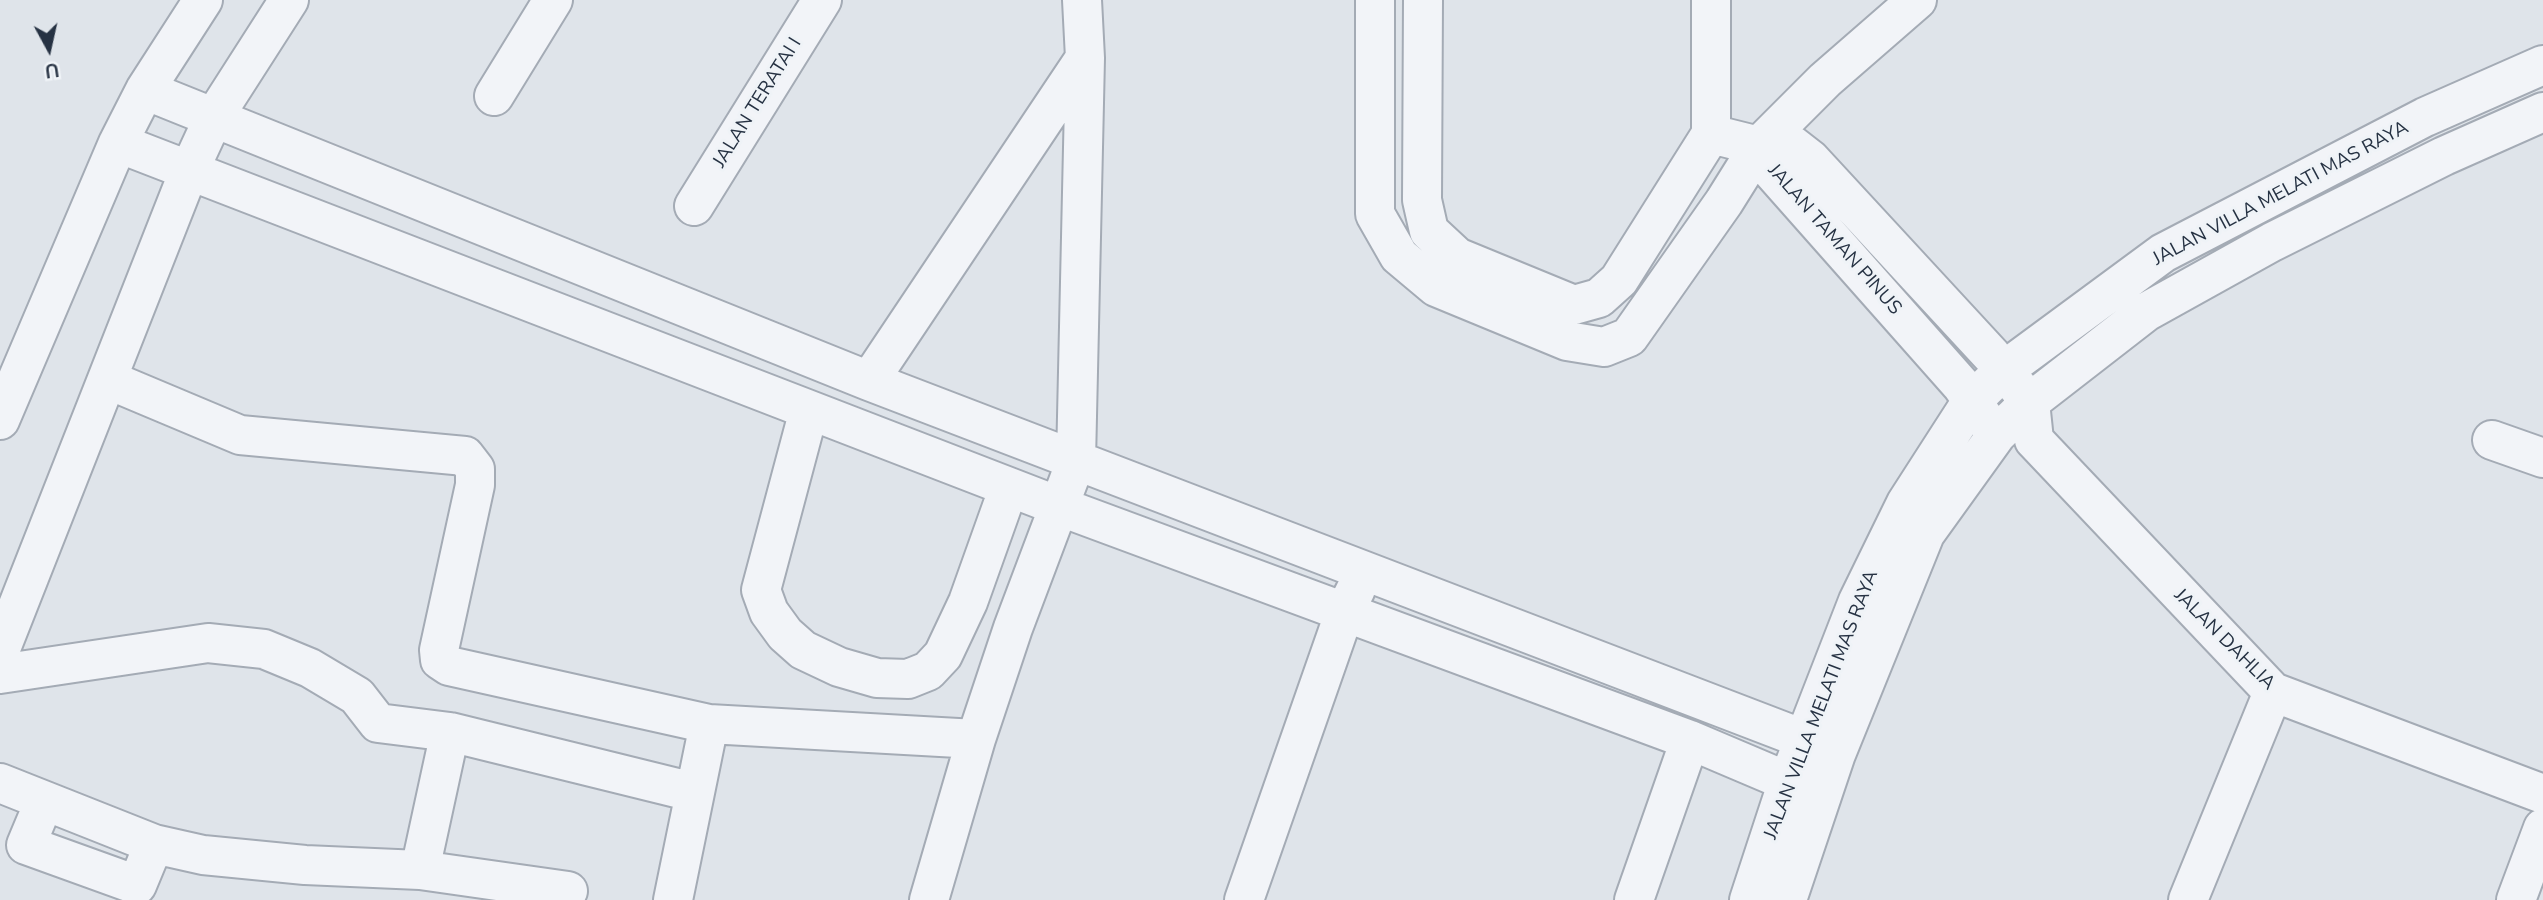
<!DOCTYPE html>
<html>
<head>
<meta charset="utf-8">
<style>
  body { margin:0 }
  #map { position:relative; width:2543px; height:900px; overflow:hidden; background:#dfe4ea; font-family:"Nunito Sans",sans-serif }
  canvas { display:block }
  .north { position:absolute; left:14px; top:14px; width:70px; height:70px; -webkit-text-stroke:5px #eff3f7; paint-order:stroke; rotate:172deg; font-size:19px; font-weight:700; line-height:28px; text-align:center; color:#263243 }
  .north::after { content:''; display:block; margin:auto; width:24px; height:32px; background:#263243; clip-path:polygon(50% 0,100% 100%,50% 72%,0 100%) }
</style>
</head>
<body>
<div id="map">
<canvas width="2543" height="900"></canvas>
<div class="north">U</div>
</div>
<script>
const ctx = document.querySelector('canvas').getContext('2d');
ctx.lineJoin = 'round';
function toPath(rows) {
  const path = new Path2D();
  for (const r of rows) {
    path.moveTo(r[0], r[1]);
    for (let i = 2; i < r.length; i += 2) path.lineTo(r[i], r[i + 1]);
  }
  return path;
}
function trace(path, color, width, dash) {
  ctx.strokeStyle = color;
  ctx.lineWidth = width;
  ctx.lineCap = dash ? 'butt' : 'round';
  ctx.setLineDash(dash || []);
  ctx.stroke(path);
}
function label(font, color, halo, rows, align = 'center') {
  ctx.font = font + ' "Nunito Sans",sans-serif';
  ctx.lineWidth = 6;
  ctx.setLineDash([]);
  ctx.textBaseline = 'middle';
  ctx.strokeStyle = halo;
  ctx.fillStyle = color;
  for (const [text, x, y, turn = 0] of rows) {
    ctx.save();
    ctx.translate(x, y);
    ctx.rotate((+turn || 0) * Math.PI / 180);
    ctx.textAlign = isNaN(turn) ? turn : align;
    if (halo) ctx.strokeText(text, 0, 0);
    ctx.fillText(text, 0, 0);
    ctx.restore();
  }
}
const minor = toPath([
  [1375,0,1375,214,1399,256,1436,287,1567,341,1604,347,1629,337,1724,202,1759,146,1825,80,1917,0],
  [1423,0,1422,200,1429,231,1457,257,1574,305,1599,298,1619,280,1711,134,1711,0],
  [145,90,869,381,1806,740,1836,754],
  [494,96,553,0],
  [1711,134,1759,146,1792,145,1810,159,1992,356,2030,402,2034,440,2273,692,2543,794],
  [118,143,1061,507,1690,740,1822,796],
  [1759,146,1769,168,1962,386,1986,421],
  [694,206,822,0],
  [109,380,240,435,465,456,475,469,475,485,439,650,440,660,449,666,709,724],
  [869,381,1085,58],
  [809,410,761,590,769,612,785,634,803,650,839,667,877,678,908,679,928,671,943,655,968,602,1009,487],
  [0,420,118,143,145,90,203,0],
  [2492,440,2543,458],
  [0,651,189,171,214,117,289,0],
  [0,674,208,643,264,649,310,668,357,696,378,723,450,732,693,792],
  [0,783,154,844,203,855,305,865,420,870,568,891],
  [44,802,26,845,137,885,154,844],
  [420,870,450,732],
  [673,900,709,724,976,739],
  [929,900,976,739,1013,628,1076,461,1085,58,1082,0],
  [1244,900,1345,611,1356,589],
  [1634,900,1690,740],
  [1749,900,1788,781,1858,601,1906,503,1971,402,2003,371,2163,253,2425,117,2543,65],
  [1787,900,1836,754,1925,534,1997,434,2030,402,2146,312,2272,242,2444,156,2543,112],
  [2188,900,2273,692],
  [2516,900,2543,828]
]);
trace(minor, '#a4abb5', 42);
trace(minor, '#f2f4f8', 38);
label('19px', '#263243', '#eff3f7', [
  ["JALAN TERATAI I",758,103,-58],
  ["JALAN VILLA MELATI MAS RAYA",2281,194,-28],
  ["JALAN TAMAN PINUS",1834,240,49],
  ["JALAN DAHLIA",2224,640,45],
  ["JALAN VILLA MELATI MAS RAYA",1822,705,-69]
]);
</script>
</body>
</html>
